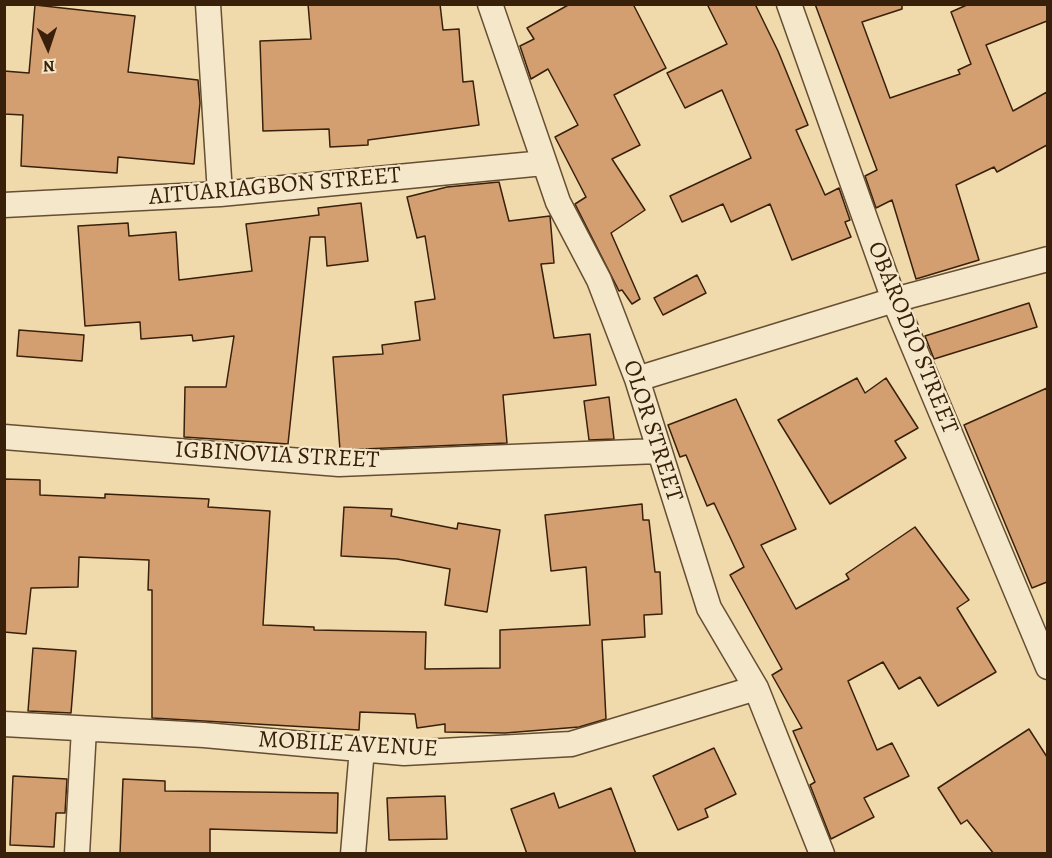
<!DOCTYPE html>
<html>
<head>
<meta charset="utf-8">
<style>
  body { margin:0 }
  #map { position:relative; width:1052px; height:858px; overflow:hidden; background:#f0daac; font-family:Alegreya,serif }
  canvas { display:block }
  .frame { position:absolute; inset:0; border:6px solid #38200b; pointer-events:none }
  .north { position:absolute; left:18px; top:18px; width:60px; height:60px; -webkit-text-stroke:4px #f5e7c9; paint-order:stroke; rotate:177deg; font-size:16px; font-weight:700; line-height:24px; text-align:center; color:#38200b }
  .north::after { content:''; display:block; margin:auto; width:21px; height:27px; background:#38200b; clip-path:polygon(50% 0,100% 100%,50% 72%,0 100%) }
</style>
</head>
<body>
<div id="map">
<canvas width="1052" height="858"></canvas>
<div class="frame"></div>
<div class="north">N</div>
</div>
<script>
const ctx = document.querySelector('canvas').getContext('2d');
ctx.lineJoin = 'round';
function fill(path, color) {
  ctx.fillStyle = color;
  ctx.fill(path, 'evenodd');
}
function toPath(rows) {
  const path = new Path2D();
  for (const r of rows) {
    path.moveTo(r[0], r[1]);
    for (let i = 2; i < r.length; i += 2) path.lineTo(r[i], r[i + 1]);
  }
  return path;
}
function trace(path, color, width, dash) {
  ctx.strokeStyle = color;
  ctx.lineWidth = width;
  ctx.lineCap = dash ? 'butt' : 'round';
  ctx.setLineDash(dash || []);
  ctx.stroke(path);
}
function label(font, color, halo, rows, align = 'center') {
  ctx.font = font + ' Alegreya,serif';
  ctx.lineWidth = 4.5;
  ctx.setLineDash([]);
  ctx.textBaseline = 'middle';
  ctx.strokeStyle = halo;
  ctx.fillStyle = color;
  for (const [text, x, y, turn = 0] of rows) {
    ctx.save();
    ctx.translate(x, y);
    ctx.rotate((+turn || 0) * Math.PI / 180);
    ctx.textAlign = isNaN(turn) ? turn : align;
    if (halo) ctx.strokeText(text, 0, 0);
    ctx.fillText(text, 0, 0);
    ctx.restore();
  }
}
const building = toPath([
  [308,4,440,4,443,30,459,29,463,82,473,81,479,125,368,140,368,145,330,147,329,129,263,131,260,41,311,39,308,4],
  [570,4,633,4,666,68,614,95,640,145,612,159,645,210,611,233,640,299,632,304,622,290,619,291,575,204,586,197,555,137,578,125,548,69,531,79,520,46,534,39,527,28,570,4],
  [707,4,755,4,778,51,808,125,796,130,825,195,839,188,850,220,845,222,851,237,792,260,770,204,731,222,723,204,682,222,670,196,751,158,722,90,685,108,667,73,727,44,707,4],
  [815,4,902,4,902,9,862,22,890,98,960,74,958,70,971,64,951,12,969,4,1047,4,1047,21,986,45,1013,111,1047,92,1047,145,997,172,994,167,956,185,979,260,916,279,892,200,876,208,865,176,877,170,815,4],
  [35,5,135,16,128,72,198,80,200,103,194,164,118,157,117,173,21,166,23,115,4,114,4,71,29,73,35,5],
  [499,182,509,221,550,216,554,263,541,264,554,338,590,334,596,385,503,395,507,443,340,450,333,357,383,354,382,345,420,340,415,302,435,299,425,236,417,238,407,197,447,187,499,182],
  [361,203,368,261,327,266,325,237,310,237,288,444,184,437,185,387,226,387,234,336,193,341,192,335,141,339,140,322,85,326,78,226,128,223,129,236,176,232,179,280,252,271,246,224,319,215,318,208,361,203],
  [697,275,706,293,663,315,654,298,697,275],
  [1029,303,1037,327,934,359,925,336,1029,303],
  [19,330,84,335,82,361,17,356,19,330],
  [857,378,865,393,886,378,918,428,895,441,906,458,830,504,778,420,857,378],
  [1047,388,1047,582,1032,588,964,425,1047,388],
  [609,397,614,439,589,440,584,401,609,397],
  [736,399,796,529,761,545,796,609,849,579,846,574,915,527,969,600,957,608,996,672,938,706,920,677,899,689,883,662,848,681,877,750,892,743,909,776,864,798,874,817,831,839,810,785,815,782,793,731,802,728,772,675,782,669,730,575,744,567,714,503,707,506,686,455,680,457,668,425,736,399],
  [4,479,40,480,40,495,105,498,105,494,209,499,208,507,270,511,263,625,314,627,314,630,426,632,425,669,500,668,500,630,590,625,586,567,551,571,545,515,642,504,643,520,649,520,655,572,660,572,662,614,644,615,645,637,602,640,606,719,579,727,505,733,445,732,445,724,417,728,415,714,360,712,359,730,152,718,152,590,148,590,149,560,79,557,78,587,31,588,26,634,4,632,4,479],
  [344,507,392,509,391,516,457,529,458,523,500,530,487,612,445,605,450,569,397,559,341,556,344,507],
  [33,648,76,651,71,713,28,711,33,648],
  [1029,729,1047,757,1047,854,994,854,967,820,961,824,938,788,1029,729],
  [714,748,736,794,705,809,708,817,678,830,653,776,714,748],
  [13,776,67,779,65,813,56,813,54,847,10,845,13,776],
  [123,779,165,781,165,791,338,793,337,833,210,829,210,854,120,854,123,779],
  [611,788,636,854,527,854,511,809,554,793,559,808,611,788],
  [445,796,447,839,389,840,387,798,445,796]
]);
fill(building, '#d39e70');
trace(building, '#38200b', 1.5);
const minor = toPath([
  [208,4,220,194],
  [490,4,558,202,599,280,637,379,709,608,756,688,822,854],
  [789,4,894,300,1048,667],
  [4,205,220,194,544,163],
  [637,379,894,300,1048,259],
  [4,437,339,464,658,451],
  [4,724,204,735,404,753,571,744,756,688],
  [77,854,84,729],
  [353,854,362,749]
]);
trace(minor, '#664e33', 27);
trace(minor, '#f5e7c9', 24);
label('24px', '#38200b', '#f5e7c9', [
  ["AITUARIAGBON STREET",275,187,-5],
  ["OBARODIO STREET",912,338,68],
  ["OLOR STREET",652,431,72],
  ["IGBINOVIA STREET",277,456,3],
  ["MOBILE AVENUE",348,745,3]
]);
</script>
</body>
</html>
